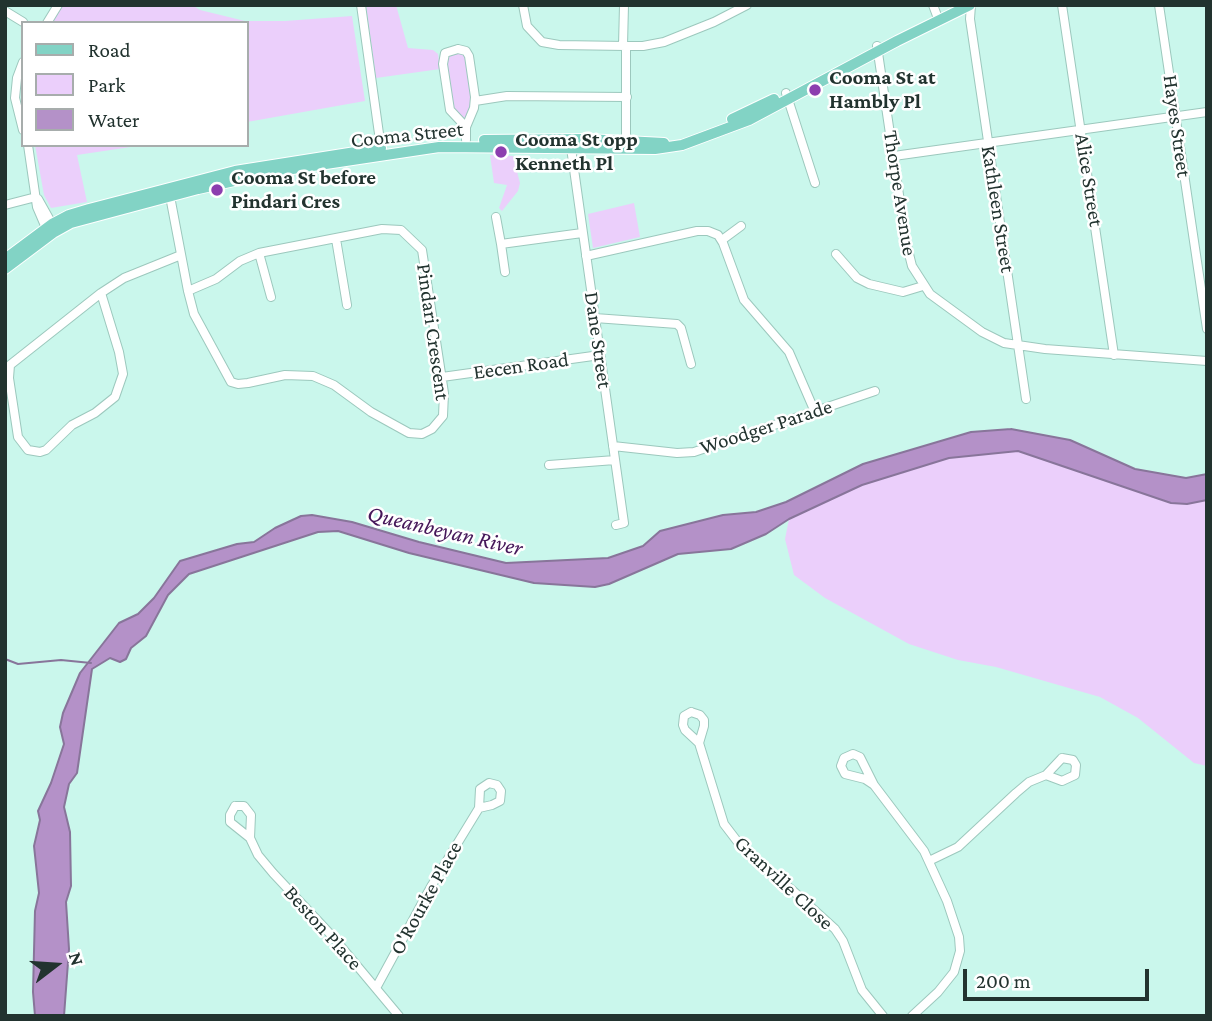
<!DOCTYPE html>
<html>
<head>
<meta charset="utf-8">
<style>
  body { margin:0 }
  #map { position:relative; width:1212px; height:1021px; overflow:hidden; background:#caf7ec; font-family:"Crimson Pro",serif }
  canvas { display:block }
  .frame { position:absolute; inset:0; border:7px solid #22332f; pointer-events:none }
  .legend { position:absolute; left:21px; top:21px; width:228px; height:126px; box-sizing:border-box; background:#fff; border:2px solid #a7adac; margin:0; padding:9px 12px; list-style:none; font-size:21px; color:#22332f }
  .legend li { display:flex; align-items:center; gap:14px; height:35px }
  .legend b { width:35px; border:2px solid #a7adac }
  .north { position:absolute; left:21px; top:930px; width:70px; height:70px; -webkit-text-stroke:5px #fff; paint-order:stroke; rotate:73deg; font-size:19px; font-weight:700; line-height:28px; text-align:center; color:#22332f }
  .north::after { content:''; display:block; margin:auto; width:24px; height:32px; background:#22332f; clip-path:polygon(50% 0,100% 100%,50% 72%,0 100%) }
  .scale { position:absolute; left:963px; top:969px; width:186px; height:32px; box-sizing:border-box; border:4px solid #22332f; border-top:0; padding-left:9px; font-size:21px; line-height:24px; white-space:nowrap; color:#22332f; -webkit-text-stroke:5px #fff; paint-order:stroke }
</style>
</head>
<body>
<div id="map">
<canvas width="1212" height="1021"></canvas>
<div class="frame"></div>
<ul class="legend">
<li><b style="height:9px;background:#82d3c5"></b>Road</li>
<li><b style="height:19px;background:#ebcffb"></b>Park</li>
<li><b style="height:19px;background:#b491c8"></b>Water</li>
</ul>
<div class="north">N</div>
<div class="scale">200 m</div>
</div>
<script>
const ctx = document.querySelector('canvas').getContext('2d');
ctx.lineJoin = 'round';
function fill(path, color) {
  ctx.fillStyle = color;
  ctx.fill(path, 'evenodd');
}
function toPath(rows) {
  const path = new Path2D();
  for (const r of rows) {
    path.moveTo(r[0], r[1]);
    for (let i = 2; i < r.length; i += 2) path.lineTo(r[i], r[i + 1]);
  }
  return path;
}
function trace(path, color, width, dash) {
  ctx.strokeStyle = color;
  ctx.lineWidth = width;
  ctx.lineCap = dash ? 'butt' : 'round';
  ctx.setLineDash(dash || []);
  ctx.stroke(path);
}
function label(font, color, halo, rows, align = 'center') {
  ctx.font = font + ' "Crimson Pro",serif';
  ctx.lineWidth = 5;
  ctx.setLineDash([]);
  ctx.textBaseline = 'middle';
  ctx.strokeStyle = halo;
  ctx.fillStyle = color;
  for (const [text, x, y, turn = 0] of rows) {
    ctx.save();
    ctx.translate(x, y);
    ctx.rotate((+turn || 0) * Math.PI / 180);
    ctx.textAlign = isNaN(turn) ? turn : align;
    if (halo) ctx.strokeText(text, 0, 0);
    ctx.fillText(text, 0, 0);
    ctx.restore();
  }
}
fill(toPath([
  [58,5,192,5,200,10,245,21,285,21,352,16,365,101,247,122,247,23,47,23],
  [366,5,396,5,408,48,433,50,438,54,440,69,376,78],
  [456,52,462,54,467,59,472,94,470,109,465,118,458,115,453,107,446,65,447,57],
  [35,145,144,145,77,155,87,202,51,208,44,195],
  [490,155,513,156,520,183,518,191,502,211,499,208,507,185,494,183],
  [634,203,640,237,593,248,588,214],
  [1018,451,1171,503,1187,504,1207,500,1207,766,1194,763,1138,718,1100,697,996,667,958,660,909,644,825,598,794,575,785,539,789,519,862,485,949,458]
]), '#ebcffb');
const water = toPath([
  [1011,429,1070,440,1135,469,1186,478,1207,474,1207,500,1187,504,1171,503,1018,451,949,458,862,485,789,519,766,534,731,549,678,554,609,584,595,587,534,583,409,553,338,531,318,532,189,574,168,595,146,636,131,648,126,659,120,662,110,658,92,669,77,773,69,784,64,807,70,832,71,886,66,902,69,949,64,1016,35,1016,33,992,35,911,39,893,34,846,40,820,38,811,51,783,64,744,60,727,63,713,80,673,119,623,138,614,154,598,180,561,237,544,254,542,275,528,301,516,312,515,352,522,419,542,506,563,608,558,643,546,660,531,723,515,756,512,786,502,863,464,971,432,1011,429]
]);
fill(water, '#b491c8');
trace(water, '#88759a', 2);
trace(toPath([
  [5,659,18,664,61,660,91,663]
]), '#88759a', 2);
const minor = toPath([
  [361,5,381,148],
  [523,5,527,26,542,42,559,45,626,46,643,46,664,42,714,22,747,5],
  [933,5,939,21],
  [971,5,970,19,1026,399],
  [1062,5,1114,355],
  [1159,5,1207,329],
  [5,11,23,22],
  [47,23,58,5],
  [623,46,624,5],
  [626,46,626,144],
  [877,46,906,242,912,266,930,294,982,332,1004,343,1045,349,1207,361],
  [458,49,466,51,469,56,475,97,474,108,466,127,450,110,443,64,445,53,458,49],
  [23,62,17,78,15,98,23,130],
  [786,93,815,183],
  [475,101,507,96,627,97],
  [466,127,466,140],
  [28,145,37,207,46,228],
  [571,148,624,523,616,525],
  [894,156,1207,112],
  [169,191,188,291,194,314,231,382,238,384,248,383,285,375,313,376,334,385,371,412,409,433,422,434,432,429,443,416,444,393,422,250,401,230,382,229,259,253,240,261,216,279,188,291],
  [38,199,52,224],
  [5,205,36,197],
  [496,217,501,244],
  [336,239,347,305],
  [722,240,741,226],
  [259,253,271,297],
  [836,254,857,278,869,284,903,292,923,286],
  [586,256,697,231,708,231,718,235,723,243,744,300,789,352,815,412],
  [505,272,501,244,582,233],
  [101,293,119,352,123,374,115,397,95,413,72,425,46,450,40,452,28,450,18,437,9,378,10,365,101,293,124,278,181,255],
  [595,318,677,324,681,328,691,364],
  [442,377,600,355],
  [613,446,677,453,694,452,875,391],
  [549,465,615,460],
  [691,712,700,715,704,720,704,726,699,743,685,730,683,725,684,716,691,712],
  [699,743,724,824,737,841,770,873,791,889,835,929,843,941,862,990,883,1016],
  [1062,758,1073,760,1076,765,1075,775,1062,781,1046,775,1062,758],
  [874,785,865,779,845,774,841,766,844,758,853,754,860,757,874,785,924,851,947,901,959,937,960,951,954,972,938,992,912,1016],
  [235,806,244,806,251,815,250,838,230,822,230,815,235,806],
  [250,838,258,855,273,873,333,937,399,1016],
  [929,861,958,847,1016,793,1029,782,1046,775],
  [376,988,432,885,479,808,480,789,489,783,497,785,501,791,500,801,492,805,479,808]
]);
const major = toPath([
  [732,119,774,99],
  [484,140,586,139,664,143],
  [5,259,52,224,69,215,89,209,235,171,381,148],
  [5,269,53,233,71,223,198,189,279,171,439,147,655,149,682,145,749,120,897,41,970,5]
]);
trace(minor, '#9cc8bd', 10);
trace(major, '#fff', 12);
trace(minor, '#fff', 8);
trace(major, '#82d3c5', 10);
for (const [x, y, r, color] of [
  [815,90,7,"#8c3eaf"],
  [501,152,7,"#8c3eaf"],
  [217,190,7,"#8c3eaf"]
]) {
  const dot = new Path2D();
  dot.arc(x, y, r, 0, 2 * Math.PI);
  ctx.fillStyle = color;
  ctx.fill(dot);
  trace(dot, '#fff', 2.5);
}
label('bold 21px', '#22332f', '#fff', [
  ["Cooma St at",829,78],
  ["Hambly Pl",829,102],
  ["Cooma St opp",515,140],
  ["Kenneth Pl",515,164],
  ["Cooma St before",231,178],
  ["Pindari Cres",231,202]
], 'left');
label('21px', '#22332f', '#fff', [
  ["Hayes Street",1177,126,82],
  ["Cooma Street",407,135,-6],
  ["Alice Street",1089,180,81],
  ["Thorpe Avenue",900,193,81],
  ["Kathleen Street",998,209,81],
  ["Pindari Crescent",433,332,82],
  ["Dane Street",598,340,82],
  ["Eecen Road",521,366,-8],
  ["Woodger Parade",766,427,-18],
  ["Granville Close",784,883,43],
  ["O'Rourke Place",426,898,-61],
  ["Beston Place",323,928,48]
]);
label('italic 23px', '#451759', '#fff', [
  ["Queanbeyan River",445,531,13]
]);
</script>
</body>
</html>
